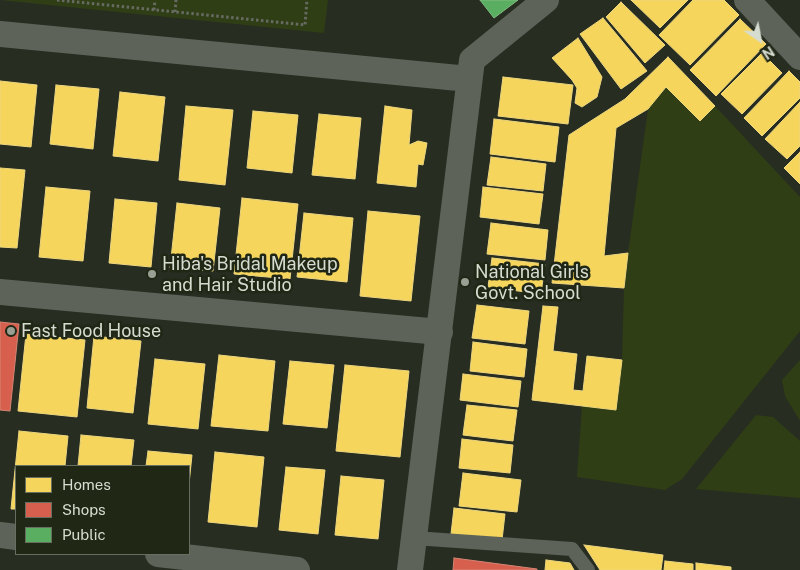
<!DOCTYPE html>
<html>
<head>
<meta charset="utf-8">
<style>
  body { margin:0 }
  #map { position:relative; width:800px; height:570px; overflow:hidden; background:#282d22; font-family:"Public Sans",sans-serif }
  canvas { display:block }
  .legend { position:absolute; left:15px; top:465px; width:175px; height:90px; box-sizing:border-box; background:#202715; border:1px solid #696f60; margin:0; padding:6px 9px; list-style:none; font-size:15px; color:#d7dcd0 }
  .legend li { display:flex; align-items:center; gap:10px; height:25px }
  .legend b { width:25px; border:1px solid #696f60 }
  .north { position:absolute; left:735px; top:15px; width:50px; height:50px; -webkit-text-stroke:4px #202715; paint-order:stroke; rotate:147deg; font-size:14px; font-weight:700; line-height:20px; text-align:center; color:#d7dcd0 }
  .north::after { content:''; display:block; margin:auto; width:18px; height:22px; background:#d7dcd0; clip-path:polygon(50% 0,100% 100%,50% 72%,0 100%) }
</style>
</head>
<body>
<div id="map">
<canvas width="800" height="570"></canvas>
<ul class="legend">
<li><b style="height:14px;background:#f6d55c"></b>Homes</li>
<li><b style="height:14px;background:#d6604d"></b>Shops</li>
<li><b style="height:14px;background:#5aae61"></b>Public</li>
</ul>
<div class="north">N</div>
</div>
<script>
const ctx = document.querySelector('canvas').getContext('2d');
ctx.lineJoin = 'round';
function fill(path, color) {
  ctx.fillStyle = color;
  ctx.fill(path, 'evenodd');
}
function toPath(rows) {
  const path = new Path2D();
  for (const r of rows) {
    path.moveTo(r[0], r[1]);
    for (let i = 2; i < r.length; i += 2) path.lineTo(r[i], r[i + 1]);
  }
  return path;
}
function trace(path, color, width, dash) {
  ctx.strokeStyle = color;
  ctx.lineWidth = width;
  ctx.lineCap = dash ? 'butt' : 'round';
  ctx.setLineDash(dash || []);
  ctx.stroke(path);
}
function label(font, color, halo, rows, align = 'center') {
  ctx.font = font + ' "Public Sans",sans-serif';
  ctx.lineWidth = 5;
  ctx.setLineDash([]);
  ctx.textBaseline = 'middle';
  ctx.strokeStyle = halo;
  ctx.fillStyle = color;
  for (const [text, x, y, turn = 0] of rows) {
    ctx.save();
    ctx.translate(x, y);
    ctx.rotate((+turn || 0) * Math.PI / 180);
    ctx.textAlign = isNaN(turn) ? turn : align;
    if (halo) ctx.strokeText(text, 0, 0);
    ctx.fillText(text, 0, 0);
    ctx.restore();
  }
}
fill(toPath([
  [0,0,328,0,324,33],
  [666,87,700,120,715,106,800,197,800,331,682,479,665,490,577,477,582,406,616,410,622,360,624,288,628,253,648,109],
  [800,360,800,421,785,396,782,380],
  [756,415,773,417,800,441,800,498,696,489]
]), '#2f3e14');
const homes = toPath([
  [631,0,688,0,660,28,631,0],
  [693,0,724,0,739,15,690,65,659,35,693,0],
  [621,2,665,45,645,63,606,17,621,2],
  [603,18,647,71,621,89,580,34,603,18],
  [740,19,766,44,716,96,690,70,740,19],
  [578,38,602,77,597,97,582,107,575,103,577,88,572,80,552,58,578,38],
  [762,53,782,73,742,114,721,94,762,53],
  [668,57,715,106,700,121,666,87,648,109,616,128,604,256,628,253,624,288,552,283,569,135,625,99,668,57],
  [789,71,800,82,800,98,762,136,744,118,789,71],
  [503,77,573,85,568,124,498,116,503,77],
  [0,81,37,85,31,147,0,144,0,81],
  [56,85,99,89,93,149,50,144,56,85],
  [120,92,165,97,158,161,113,156,120,92],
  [800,102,800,146,787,159,765,139,800,102],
  [186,106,233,110,225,185,179,180,186,106],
  [385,106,412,110,409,145,418,141,427,143,423,165,418,164,416,187,377,183,385,106],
  [253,111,298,115,292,173,247,168,253,111],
  [319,114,361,118,355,179,312,175,319,114],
  [494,119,559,127,555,162,490,154,494,119],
  [800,152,800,184,784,168,800,152],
  [491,157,546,164,543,191,487,185,491,157],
  [0,168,25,170,17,248,0,247,0,168],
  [46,187,90,191,83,261,39,257,46,187],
  [483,187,543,194,539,224,480,217,483,187],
  [242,198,298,204,290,279,234,274,242,198],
  [115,199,157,203,151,267,109,263,115,199],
  [177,203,220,208,213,271,170,268,177,203],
  [368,211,420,216,411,301,360,296,368,211],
  [304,213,353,218,347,282,297,277,304,213],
  [491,223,548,230,545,260,487,254,491,223],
  [492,258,545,264,541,294,488,287,492,258],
  [477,305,529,311,525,344,472,338,477,305],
  [543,306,558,307,553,351,577,354,573,390,583,391,587,356,622,360,616,410,532,400,543,306],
  [26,334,85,340,77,417,18,411,26,334],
  [94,336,141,341,133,413,87,408,94,336],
  [473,342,527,349,524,377,470,371,473,342],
  [219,355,275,361,268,431,211,426,219,355],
  [155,359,205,364,198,429,148,424,155,359],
  [290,361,334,365,327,428,283,424,290,361],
  [345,365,409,371,400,457,336,451,345,365],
  [463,374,521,381,518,407,460,400,463,374],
  [467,405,517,410,513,441,463,435,467,405],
  [19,431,68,436,65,466,16,466,16,509,11,509,19,431],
  [81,435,134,440,131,466,78,466,81,435],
  [462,439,513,445,510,473,459,468,462,439],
  [148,451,192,455,189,484,189,466,146,466,148,451],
  [215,452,264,457,257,527,208,522,215,452],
  [286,467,325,470,318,534,279,530,286,467],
  [463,473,521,480,517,512,459,506,463,473],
  [341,476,384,480,378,539,335,535,341,476],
  [454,508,505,514,502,540,451,534,454,508],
  [584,545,663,555,661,570,600,570,584,545],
  [546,560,570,563,574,570,545,570,546,560],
  [665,561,693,564,693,570,664,570,665,561],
  [696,563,731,567,731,570,696,570,696,563]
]);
fill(homes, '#f6d55c');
trace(homes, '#edd77f', 1);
const shops = toPath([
  [0,322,19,324,10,411,0,410,0,322],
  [454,558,537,569,537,570,453,570,454,558]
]);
fill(shops, '#d6604d');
trace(shops, '#d68574', 1);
const public = toPath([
  [480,0,518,0,494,18,480,0]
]);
fill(public, '#5aae61');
trace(public, '#80bc82', 1);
trace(toPath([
  [57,0,305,25,307,0],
  [154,10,155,0],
  [175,12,176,0]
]), '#676a63', 3, [2.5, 2.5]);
trace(toPath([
  [414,538,572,549,588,570]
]), '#5e635a', 14);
trace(toPath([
  [747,0,800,57],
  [0,34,469,79],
  [0,292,440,332],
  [0,535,16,537],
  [158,554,297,570],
  [410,570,472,60,546,0]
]), '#5e635a', 26);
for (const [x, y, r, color] of [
  [152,274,5,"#9a9f93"],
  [465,282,5,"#9a9f93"],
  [11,331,5,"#9a9f93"]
]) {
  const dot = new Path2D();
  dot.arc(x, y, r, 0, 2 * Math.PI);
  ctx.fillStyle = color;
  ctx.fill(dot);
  trace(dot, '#202715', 2);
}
label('18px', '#d7dcd0', '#202715', [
  ["Hiba's Bridal Makeup",162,264],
  ["and Hair Studio",162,285],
  ["National Girls",475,272],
  ["Govt. School",475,293],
  ["Fast Food House",21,331]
], 'left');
</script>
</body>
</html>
